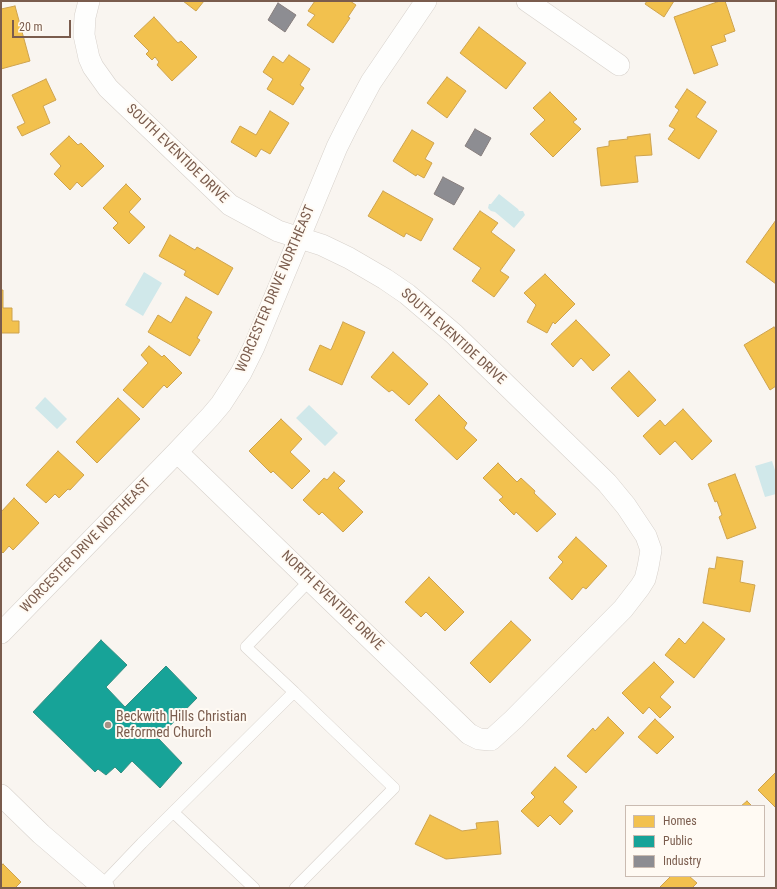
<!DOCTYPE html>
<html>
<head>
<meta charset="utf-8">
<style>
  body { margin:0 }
  #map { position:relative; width:777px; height:889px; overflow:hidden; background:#f9f5f0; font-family:"Roboto Condensed",sans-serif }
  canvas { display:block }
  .frame { position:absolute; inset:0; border:2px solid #7a5c4d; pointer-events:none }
  .legend { position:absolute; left:625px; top:805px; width:140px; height:72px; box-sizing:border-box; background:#fffaf3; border:1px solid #cabbb1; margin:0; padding:5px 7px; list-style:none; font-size:12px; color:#7a5c4d }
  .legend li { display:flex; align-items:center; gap:8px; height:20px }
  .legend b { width:20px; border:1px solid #cabbb1 }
  .scale { position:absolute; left:12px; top:20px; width:59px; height:18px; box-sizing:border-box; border:2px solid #7a5c4d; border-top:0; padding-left:5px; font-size:12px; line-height:14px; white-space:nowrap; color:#7a5c4d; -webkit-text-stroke:3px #fffaf3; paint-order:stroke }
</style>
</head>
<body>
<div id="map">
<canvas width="777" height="889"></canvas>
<div class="frame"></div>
<ul class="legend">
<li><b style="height:11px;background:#f2c14e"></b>Homes</li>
<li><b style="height:11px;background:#17a398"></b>Public</li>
<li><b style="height:11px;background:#8d8d92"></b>Industry</li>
</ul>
<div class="scale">20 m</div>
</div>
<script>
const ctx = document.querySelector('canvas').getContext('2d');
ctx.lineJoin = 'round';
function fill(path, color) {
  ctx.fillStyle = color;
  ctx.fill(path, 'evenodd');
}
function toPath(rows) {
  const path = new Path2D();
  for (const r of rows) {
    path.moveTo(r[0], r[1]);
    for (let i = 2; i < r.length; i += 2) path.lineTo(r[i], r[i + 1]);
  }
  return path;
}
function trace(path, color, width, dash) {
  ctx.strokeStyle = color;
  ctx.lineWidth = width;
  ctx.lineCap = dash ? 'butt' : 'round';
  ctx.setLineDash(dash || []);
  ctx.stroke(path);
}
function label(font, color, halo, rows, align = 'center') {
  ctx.font = font + ' "Roboto Condensed",sans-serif';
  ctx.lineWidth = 4;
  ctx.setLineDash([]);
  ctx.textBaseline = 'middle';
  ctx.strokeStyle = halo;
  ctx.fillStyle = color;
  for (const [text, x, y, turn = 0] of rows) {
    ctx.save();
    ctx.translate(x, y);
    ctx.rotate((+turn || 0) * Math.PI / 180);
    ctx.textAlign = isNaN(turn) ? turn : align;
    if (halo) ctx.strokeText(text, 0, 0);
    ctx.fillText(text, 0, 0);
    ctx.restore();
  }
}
fill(toPath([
  [499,194,518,209,519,211,523,211,525,215,514,228,495,212,491,211,488,208,489,204,491,204],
  [144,272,162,283,143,316,125,305],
  [45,397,67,419,57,429,35,408],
  [309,405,338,433,325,446,296,418],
  [772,461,776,473,776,494,765,497,755,466]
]), '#d0e8ea');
const homes = toPath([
  [183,1,204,1,196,11,183,1],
  [315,1,350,1,356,5,348,17,350,18,333,43,307,25,315,15,308,11,315,1],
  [647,1,674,1,664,17,645,4,647,1],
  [720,1,725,1,735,31,724,35,726,41,711,46,718,65,694,74,674,17,720,1],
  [15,6,30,61,1,69,1,9,15,6],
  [154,17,178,43,181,41,197,57,172,81,157,65,159,62,155,57,152,60,146,54,149,51,134,36,154,17],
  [479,27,526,63,506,89,460,53,479,27],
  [289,55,310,69,300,85,304,88,293,105,267,89,273,79,263,72,273,56,283,63,289,55],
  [447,77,466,91,447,118,427,103,447,77],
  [46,79,56,100,43,106,50,123,22,136,17,127,25,123,12,95,46,79],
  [687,89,706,102,696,117,717,131,699,159,668,139,675,129,669,126,679,110,675,107,687,89],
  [550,92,577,119,573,122,581,129,553,157,530,134,545,120,533,108,550,92],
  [270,111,289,123,270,154,261,149,256,157,231,142,240,126,256,135,270,111],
  [412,130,434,143,425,159,432,163,424,178,417,174,416,176,393,161,412,130],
  [650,134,652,155,635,156,638,182,601,186,597,148,609,146,609,141,628,139,627,137,650,134],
  [69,136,78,145,81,143,104,166,82,187,77,182,70,190,54,174,61,166,50,154,69,136],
  [126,184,141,199,129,212,145,227,129,244,113,228,118,223,103,208,126,184],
  [383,191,433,219,421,241,406,233,404,237,368,216,383,191],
  [480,211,498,223,491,232,515,250,500,271,509,277,494,297,472,281,481,268,453,249,480,211],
  [776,220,776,284,746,262,776,220],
  [170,235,195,250,197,247,233,268,218,295,184,275,186,271,159,256,170,235],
  [545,274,575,304,555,324,553,322,547,333,527,322,536,305,524,293,545,274],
  [1,290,3,290,3,308,12,308,12,321,19,321,19,333,1,333,1,290],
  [186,297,212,312,197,338,200,340,190,356,148,332,158,315,171,323,186,297],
  [576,320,610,355,593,371,581,358,573,367,551,344,576,320],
  [343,322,365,332,342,385,309,370,320,345,331,350,343,322],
  [774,327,776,330,776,386,770,390,744,345,774,327],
  [149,346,162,357,164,355,182,373,167,388,164,385,143,408,123,390,148,363,141,355,149,346],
  [393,352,428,384,409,405,392,390,389,392,371,377,393,352],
  [629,371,656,400,638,417,611,388,629,371],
  [439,395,467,423,464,428,477,440,457,460,415,420,439,395],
  [118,398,140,419,97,463,76,442,118,398],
  [683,409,712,441,692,460,675,441,660,455,643,436,660,420,665,426,683,409],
  [281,419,302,439,290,452,310,471,292,489,273,471,271,473,249,451,281,419],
  [58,451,84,475,70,490,68,489,59,498,55,494,46,503,26,485,58,451],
  [498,463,517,482,521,478,535,491,534,493,556,514,537,532,516,512,514,515,499,500,503,497,483,478,498,463],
  [334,472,345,481,338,488,363,512,343,532,322,512,319,515,303,500,324,478,327,480,334,472],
  [735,474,756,528,727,539,719,517,722,515,717,501,715,502,708,484,735,474],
  [14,498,39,523,13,550,9,546,3,553,1,551,1,512,14,498],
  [576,537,607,566,586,589,583,587,572,600,549,578,563,562,558,557,576,537],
  [717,557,743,561,740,582,755,585,750,612,703,603,709,568,715,569,717,557],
  [429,577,464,612,445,631,426,612,421,617,405,602,429,577],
  [511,621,531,640,490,683,470,663,511,621],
  [703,622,725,639,694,678,665,655,679,638,685,644,703,622],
  [654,662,674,682,660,697,671,707,660,718,649,707,643,714,622,693,654,662],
  [608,717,624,733,586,773,567,756,593,728,595,731,608,717],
  [655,719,674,737,657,754,638,737,655,719],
  [555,767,577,787,563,802,573,811,560,825,550,815,538,827,521,811,535,797,531,793,555,767],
  [776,772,776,808,758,790,776,772],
  [747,801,752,806,741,806,747,801],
  [430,815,462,831,477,829,476,823,498,821,501,854,446,859,415,844,430,815],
  [3,864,21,882,15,888,1,888,1,866,3,864],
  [671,876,689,876,697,883,692,888,659,888,671,876]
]);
fill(homes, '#f2c14e');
trace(homes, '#cea34e', 1);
const public = toPath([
  [101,640,127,665,106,687,125,707,166,666,197,698,158,738,182,763,160,788,132,761,121,773,115,767,106,775,98,769,95,772,33,712,101,640]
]);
fill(public, '#17a398');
trace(public, '#358e82', 1);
const industry = toPath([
  [278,3,296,15,285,32,268,20,278,3],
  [475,129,491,138,481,156,465,146,475,129],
  [443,177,464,188,454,205,434,194,443,177]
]);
fill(industry, '#8d8d92');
trace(industry, '#877e7d', 1);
const service = toPath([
  [294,692,394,788,295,888],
  [173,812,254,888],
  [101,886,142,843,294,692,246,647,310,580]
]);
const minor = toPath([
  [89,1,85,17,84,35,89,58,93,67,108,88,230,205,278,231,322,245,349,258,385,279,407,294,454,334,607,483,626,506,646,536,651,550,648,567,645,579,640,587,623,609,514,719,491,740,479,739,469,734,177,452],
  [527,1,619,65],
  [1,633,177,452,210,417,221,404,241,373,254,347,337,147,348,125,371,82,426,1],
  [1,795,41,834,104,888]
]);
trace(service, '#d7d1cb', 12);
trace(minor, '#d7d1cb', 22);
trace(service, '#fefefd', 11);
trace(minor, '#fefefd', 21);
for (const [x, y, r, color] of [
  [108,725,4,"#a69286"]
]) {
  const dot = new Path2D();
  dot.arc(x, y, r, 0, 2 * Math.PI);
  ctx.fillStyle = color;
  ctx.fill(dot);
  trace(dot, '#fffaf3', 1.5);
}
label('14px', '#7a5c4d', '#fffaf3', [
  ["SOUTH EVENTIDE DRIVE",177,154,44],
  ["WORCESTER DRIVE NORTHEAST",276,289,-67],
  ["SOUTH EVENTIDE DRIVE",453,337,42],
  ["WORCESTER DRIVE NORTHEAST",86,546,-46],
  ["NORTH EVENTIDE DRIVE",332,601,44]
]);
label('14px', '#7a5c4d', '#fffaf3', [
  ["Beckwith Hills Christian",116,717],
  ["Reformed Church",116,733]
], 'left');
</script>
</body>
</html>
